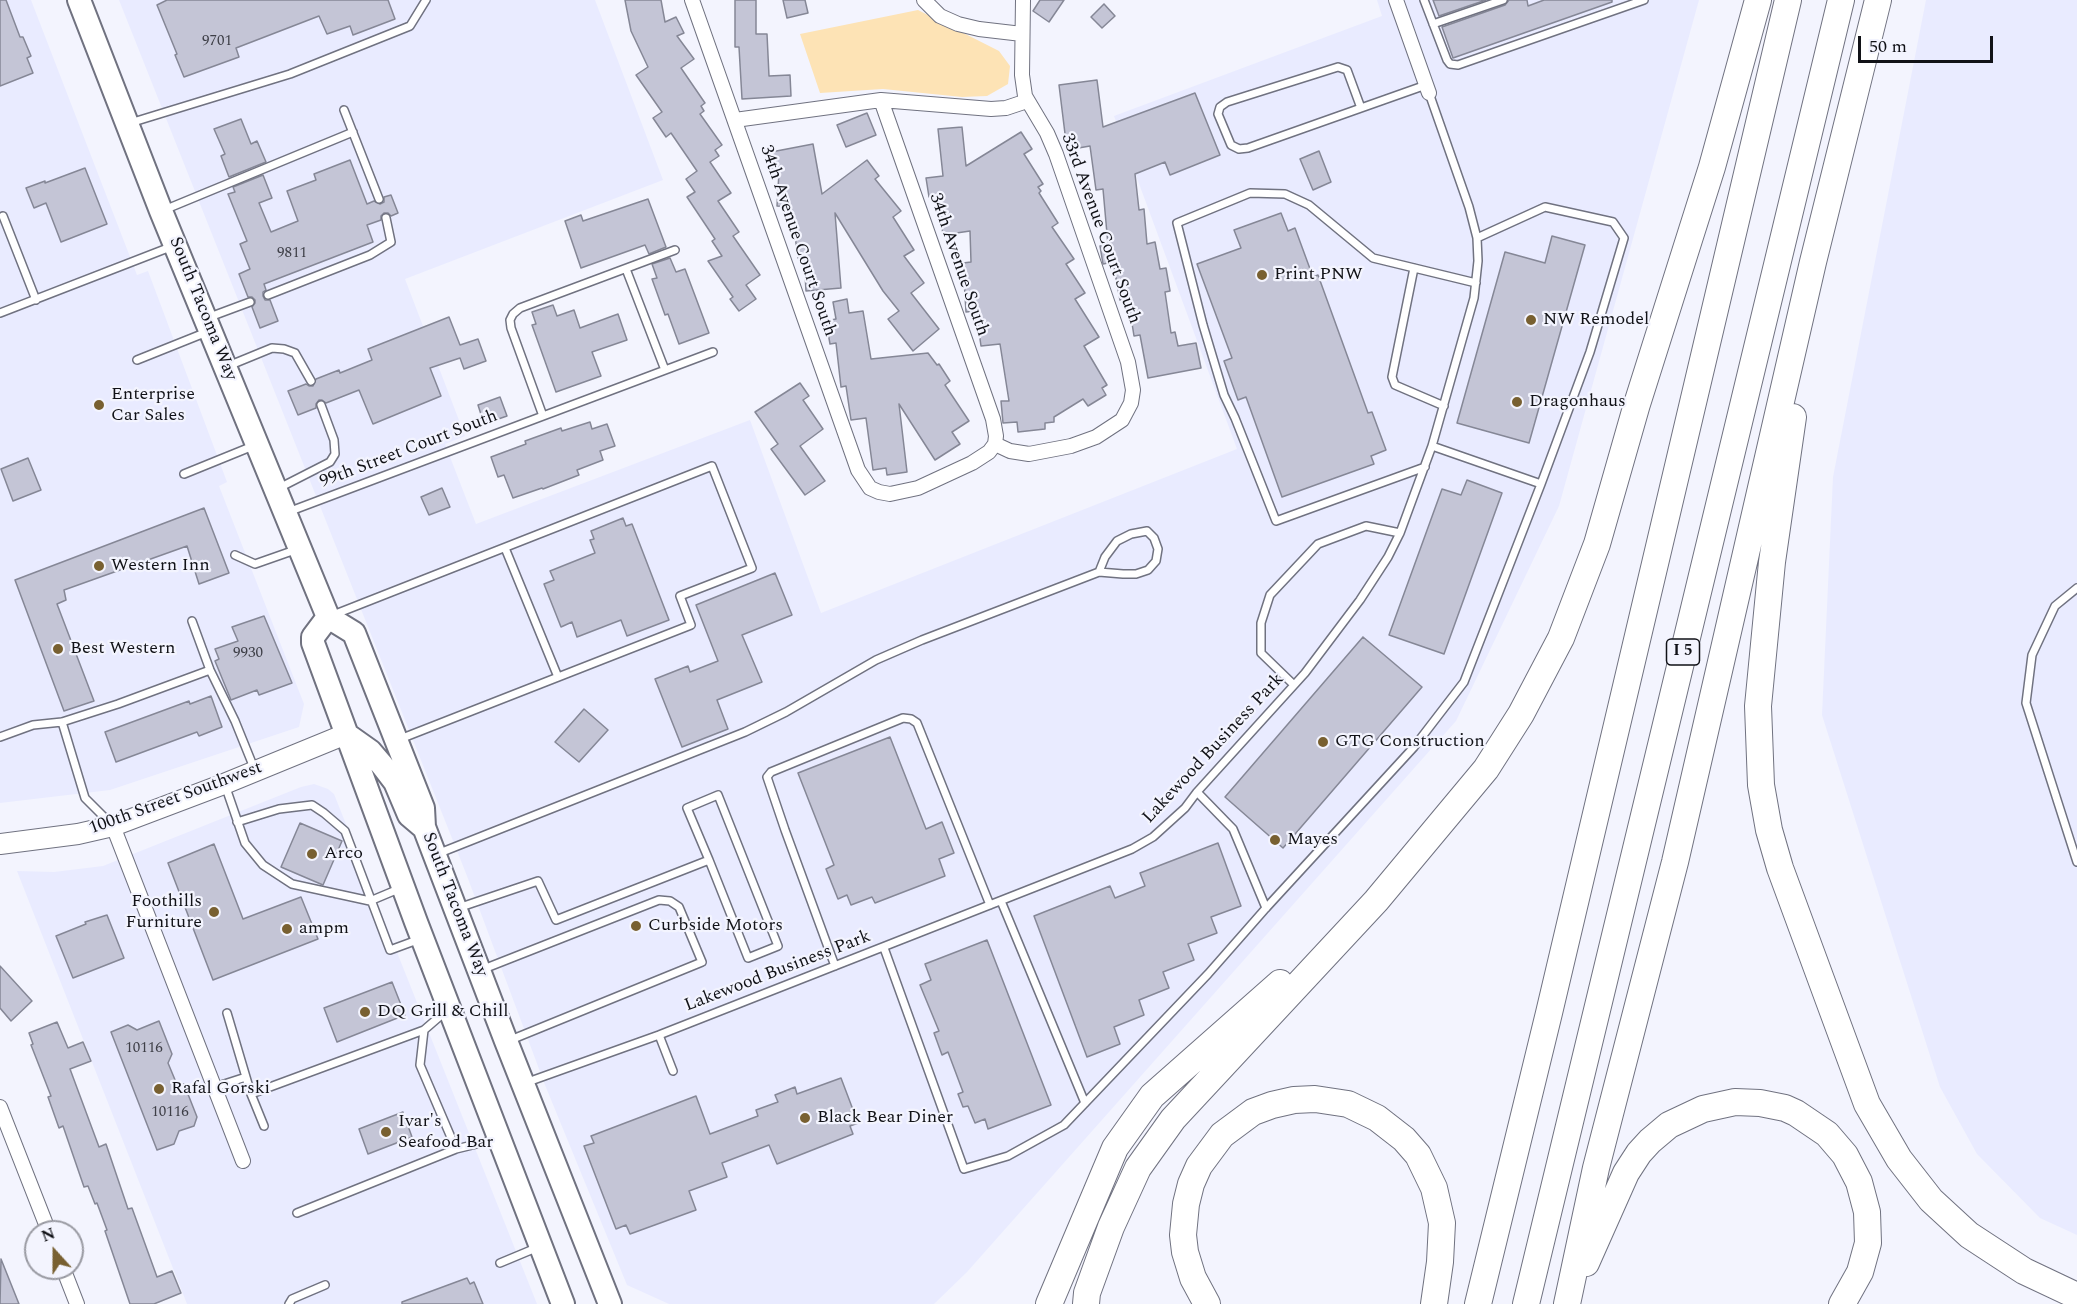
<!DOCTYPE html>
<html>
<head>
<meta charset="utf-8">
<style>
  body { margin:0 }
  #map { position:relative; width:2077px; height:1304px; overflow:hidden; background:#f3f4fe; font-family:Spectral,serif }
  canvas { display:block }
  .north { position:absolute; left:24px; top:1220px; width:60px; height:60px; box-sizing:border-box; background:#f3f4fe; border:2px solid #999aa2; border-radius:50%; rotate:339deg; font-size:16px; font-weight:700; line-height:24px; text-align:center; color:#111217 }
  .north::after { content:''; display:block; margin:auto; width:21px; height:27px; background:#786031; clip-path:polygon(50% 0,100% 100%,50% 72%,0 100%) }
  .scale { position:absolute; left:1858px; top:36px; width:135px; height:27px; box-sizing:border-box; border:3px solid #111217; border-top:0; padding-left:8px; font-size:18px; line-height:21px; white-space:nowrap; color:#111217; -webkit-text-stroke:4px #f3f4fe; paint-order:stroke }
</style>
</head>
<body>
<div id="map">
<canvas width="2077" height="1304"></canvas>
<div class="north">N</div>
<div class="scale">50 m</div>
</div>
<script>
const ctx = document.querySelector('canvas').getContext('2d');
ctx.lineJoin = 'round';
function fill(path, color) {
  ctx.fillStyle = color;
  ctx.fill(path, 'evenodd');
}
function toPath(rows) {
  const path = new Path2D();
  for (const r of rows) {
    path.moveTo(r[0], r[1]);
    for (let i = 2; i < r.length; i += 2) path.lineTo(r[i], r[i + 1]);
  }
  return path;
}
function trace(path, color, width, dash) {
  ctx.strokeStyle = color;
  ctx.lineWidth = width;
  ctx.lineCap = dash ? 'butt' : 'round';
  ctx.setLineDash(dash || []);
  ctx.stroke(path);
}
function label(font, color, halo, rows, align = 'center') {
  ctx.font = font + ' Spectral,serif';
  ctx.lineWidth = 4.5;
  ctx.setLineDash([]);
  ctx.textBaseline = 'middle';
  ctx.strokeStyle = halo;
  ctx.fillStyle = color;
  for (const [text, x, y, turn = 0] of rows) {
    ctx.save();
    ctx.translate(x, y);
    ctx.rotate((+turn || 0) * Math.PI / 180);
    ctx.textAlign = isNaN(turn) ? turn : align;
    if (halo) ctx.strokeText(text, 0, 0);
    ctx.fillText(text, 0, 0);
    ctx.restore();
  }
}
fill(toPath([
  [0,0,31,0,137,275,148,271,227,482,219,486,304,704,299,727,110,790,0,803],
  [119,0,595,0,663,180,405,279,465,436,445,444,476,524,750,420,821,613,1237,449,1114,116,1382,16,1377,0,1699,0,1559,506,1456,721,967,1272,934,1304,669,1304,627,1285,545,1085,467,876],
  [1926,0,2077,0,2077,1235,2040,1218,1977,1154,1940,1087,1822,715,1833,477],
  [314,784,328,789,334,794,537,1304,187,1304,17,871,54,872,103,866,301,787]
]), '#e9ebff');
fill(toPath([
  [918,10,999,51,1010,66,1008,84,987,96,962,97,883,89,820,93,800,34]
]), '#fde3b5');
const building = toPath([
  [0,0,6,0,20,37,23,37,31,56,27,58,33,73,0,86,0,0],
  [167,0,388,0,395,19,353,35,350,26,327,34,319,16,236,48,239,57,184,77,175,55,177,54,157,5,167,0],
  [625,0,661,0,665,22,676,17,684,33,677,36,694,59,681,68,705,103,701,106,704,111,700,114,722,145,715,150,719,156,710,162,731,193,718,201,739,232,733,236,760,275,746,285,756,299,739,311,730,299,733,297,708,261,722,256,712,241,715,239,687,197,695,192,686,179,697,171,671,133,666,137,653,118,662,112,636,75,648,67,631,31,625,0],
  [735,0,756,0,756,34,767,34,769,76,790,75,791,96,742,99,739,47,735,47,735,0],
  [783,0,805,0,808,13,787,18,783,0],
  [1040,0,1064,0,1049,22,1033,11,1040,0],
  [1433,0,1486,0,1439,16,1433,0],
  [1509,0,1527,0,1528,6,1544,0,1612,0,1612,2,1453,58,1442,27,1505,5,1509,0],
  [1104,4,1115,16,1102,28,1091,17,1104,4],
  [1097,80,1103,127,1195,93,1220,155,1170,175,1165,162,1135,174,1139,210,1144,209,1147,244,1155,242,1160,269,1166,268,1170,291,1165,292,1171,333,1175,332,1178,346,1196,343,1201,368,1148,378,1140,335,1134,336,1128,298,1120,300,1113,262,1103,264,1100,246,1108,245,1103,189,1096,190,1090,146,1067,150,1059,85,1097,80],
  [867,113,876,135,846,147,837,125,867,113],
  [241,119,251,144,257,141,266,162,229,177,221,156,225,154,214,129,241,119],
  [962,127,966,166,1021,132,1032,149,1024,154,1043,184,1038,187,1041,191,1039,193,1058,223,1052,227,1074,259,1066,264,1085,293,1075,299,1099,337,1084,346,1107,385,1102,388,1106,395,1088,406,1083,399,1054,417,1054,422,1045,423,1045,429,1018,432,1017,422,1003,423,1001,401,1009,401,1000,344,981,346,976,311,966,312,963,263,971,262,970,231,943,235,938,196,929,197,926,178,943,176,938,129,962,127],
  [813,144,822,194,867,160,879,176,875,179,901,211,893,217,914,250,904,256,924,283,911,293,939,329,913,351,888,319,899,311,883,291,835,213,841,288,806,291,804,257,798,258,791,207,777,206,779,172,770,174,766,153,813,144],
  [1319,151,1331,182,1313,190,1300,159,1319,151],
  [350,160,367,204,374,201,380,204,384,202,384,197,391,195,398,213,391,216,388,213,384,213,381,216,381,220,367,225,373,242,264,284,266,290,263,292,263,296,265,300,270,300,278,321,260,328,252,307,255,303,255,300,252,297,248,297,239,274,250,269,240,244,247,241,228,194,235,192,233,187,263,175,272,198,259,203,271,232,298,221,287,191,316,180,314,174,350,160],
  [85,168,107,224,61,242,46,203,34,208,26,188,45,181,45,183,85,168],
  [648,199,666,247,649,254,645,245,581,268,565,221,581,215,583,221,648,199],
  [1281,213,1288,231,1295,228,1313,277,1318,275,1368,413,1372,412,1386,450,1371,456,1374,464,1282,497,1246,397,1238,400,1224,361,1232,358,1197,264,1241,248,1234,230,1281,213],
  [1552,236,1585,245,1529,443,1457,423,1505,252,1545,263,1552,236],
  [670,258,676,272,685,269,709,333,679,344,668,314,665,315,652,279,657,278,652,264,670,258],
  [847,299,849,313,863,311,871,359,928,353,937,365,939,364,950,381,945,385,969,421,952,432,960,444,935,460,899,404,907,472,887,475,886,468,873,470,866,418,851,420,846,386,841,387,836,343,830,344,826,321,836,319,833,302,847,299],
  [553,305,557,316,574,310,580,328,618,314,627,340,592,352,601,376,556,392,532,325,536,324,532,312,553,305],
  [449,317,460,345,478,339,486,361,464,369,460,358,430,368,441,396,373,424,359,390,326,403,322,400,319,400,316,404,316,408,298,415,288,391,306,384,309,386,313,386,316,379,339,370,340,373,372,360,368,349,449,317],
  [800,383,809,396,803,400,823,429,800,446,825,481,805,495,771,449,778,444,755,412,800,383],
  [500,397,507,416,484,424,478,405,500,397],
  [590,422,592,429,607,424,615,446,600,451,603,460,577,470,579,475,543,489,542,488,513,498,504,475,498,477,491,457,526,444,525,441,561,428,562,431,590,422],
  [28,458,41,490,13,501,1,469,28,458],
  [1467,480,1502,493,1444,654,1389,635,1442,489,1461,495,1467,480],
  [442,488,450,507,429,515,421,497,442,488],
  [204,508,229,573,199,584,187,546,64,590,66,600,57,604,94,701,64,711,15,580,204,508],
  [623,518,626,526,632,524,669,620,627,636,621,620,577,637,572,622,561,627,544,584,554,580,550,571,595,553,590,540,594,539,591,531,623,518],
  [775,573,792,615,742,635,762,682,717,700,728,729,682,747,655,679,688,666,690,672,718,661,696,605,775,573],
  [264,616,292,683,259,695,257,690,231,700,215,661,219,659,215,649,238,641,232,627,264,616],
  [1363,637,1422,687,1283,848,1225,797,1363,637],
  [211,696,222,727,199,736,197,732,116,762,105,732,189,701,190,704,211,696],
  [584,709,608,730,579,762,555,742,584,709],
  [890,737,926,829,942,822,954,853,939,859,945,876,875,903,872,897,851,905,847,895,838,899,826,869,834,865,798,773,890,737],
  [300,823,342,841,323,885,281,867,300,823],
  [1218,843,1241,906,1211,917,1217,933,1188,944,1194,960,1163,972,1169,988,1139,1000,1144,1015,1114,1027,1120,1044,1087,1057,1034,916,1110,886,1115,898,1145,886,1140,873,1218,843],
  [214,844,243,919,301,897,318,939,213,980,168,863,214,844],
  [107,915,124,958,73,978,56,936,86,924,85,922,107,915],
  [987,940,1051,1105,988,1129,985,1119,975,1123,968,1106,963,1107,958,1094,963,1092,948,1052,942,1055,934,1033,939,1031,920,985,931,980,925,964,987,940],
  [0,966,32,1001,11,1021,0,1008,0,966],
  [392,982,405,1015,337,1042,324,1008,392,982],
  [159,1021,172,1054,168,1063,178,1087,184,1084,197,1117,194,1126,179,1131,174,1144,157,1150,111,1032,128,1025,137,1030,159,1021],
  [57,1022,68,1048,83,1042,91,1061,70,1069,99,1147,106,1144,128,1209,132,1208,157,1277,172,1271,181,1293,154,1304,130,1304,105,1231,107,1230,97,1203,95,1204,88,1186,84,1187,63,1126,59,1128,48,1097,51,1096,31,1045,33,1044,29,1033,57,1022],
  [841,1078,858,1123,850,1126,853,1134,777,1164,769,1145,722,1163,727,1177,689,1191,696,1210,630,1234,626,1225,616,1229,584,1146,594,1143,591,1136,696,1096,710,1134,758,1116,756,1110,778,1102,775,1095,795,1087,797,1094,841,1078],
  [403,1112,412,1137,368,1154,359,1129,403,1112],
  [1,1259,19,1304,0,1304,1,1259],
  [467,1278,470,1284,474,1282,483,1304,402,1304,402,1302,467,1278]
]);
fill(building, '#c4c5d6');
trace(building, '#858796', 1.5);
const lane = toPath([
  [1424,0,1447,60,1450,64,1458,65,1644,0],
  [1433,24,1503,0],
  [1361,108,1347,70,1338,67,1227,102,1220,107,1218,114,1231,145,1239,149,1248,148,1361,108,1426,85],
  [344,110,379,199],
  [130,123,290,74,410,26,426,0],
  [164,210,353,132],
  [3,216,36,300],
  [1414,268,1392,377,1395,385,1444,406],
  [626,269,665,370],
  [268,295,370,255,391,242,386,218],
  [0,313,173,246],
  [207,318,250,302],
  [137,360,207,332],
  [228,366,272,348,284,349,295,353,311,381],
  [543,416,511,328,510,320,513,314,520,308,675,250],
  [1432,446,1541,484],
  [1425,467,1276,521,1235,418,1224,395,1203,325,1177,223,1250,193,1285,194,1309,205,1373,258,1476,283],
  [184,474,253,446],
  [279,488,330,462,335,454,334,440,321,405],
  [288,512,713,352],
  [505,548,558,677],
  [235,555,255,564,295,550],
  [2077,588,2055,606,2032,655,2026,703,2077,862],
  [333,615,712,466,752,568,680,596,691,625,400,739],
  [192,621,210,670,235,721,254,768],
  [1294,685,1261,653,1261,623,1270,595,1318,544,1366,526,1400,533],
  [62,722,85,798,111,824],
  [0,737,33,725,62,722,118,704,210,670],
  [225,785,245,843,263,865,292,884,370,901,401,888],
  [1197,792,1233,829,1266,908],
  [237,822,279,809,312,805,324,813,345,831,390,950,420,939],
  [437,854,745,732,786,712,876,660,922,640,1099,572,1123,574,1136,574,1148,570,1156,561,1158,549,1154,538,1147,531,1131,534,1117,541,1105,557,1099,572],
  [1001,901,1085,1103],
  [458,908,538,881,556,920,709,860,687,808,718,795,778,946,748,958,709,860],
  [884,948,964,1169,1008,1156,1064,1125,1208,974,1266,908,1414,747,1464,682,1541,484,1590,352,1624,238,1613,222,1545,207,1477,238],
  [835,966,785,830,767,777,771,772,903,718,911,719,917,723,990,905],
  [481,970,659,900,670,901,679,907,702,962,508,1041],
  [227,1013,251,1094,264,1126],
  [424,1030,420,1065,456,1149],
  [659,1035,673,1071],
  [525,1083,659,1035,1132,849,1153,837,1185,808,1197,792,1305,673,1360,600,1388,557,1400,533,1432,446,1474,298,1478,261,1477,238,1469,207,1429,93],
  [215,1087,246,1077],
  [251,1094,424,1030,446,1011],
  [297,1213,456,1149,497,1139],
  [500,1263,536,1248],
  [289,1304,292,1299,325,1285]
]);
const street = toPath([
  [692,0,858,470,870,488,879,492,890,494,918,488,972,463,989,452,995,444,996,436,993,419,881,100],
  [924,0,940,16,958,24,979,29,1022,34],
  [1396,0,1429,93],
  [735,120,881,100,991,109,1006,108,1027,101],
  [995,444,1010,451,1029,454,1071,446,1096,437,1122,420,1131,403,1133,390,1128,362,1056,154,1047,133,1025,96,1022,75,1023,0],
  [113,826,243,1161],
  [0,1107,49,1232],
  [63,1268,77,1304]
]);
const secondary = toPath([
  [0,844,78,834,113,826,224,784,346,734]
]);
const primary = toPath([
  [79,0,161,211,328,617,354,633,423,808,424,827,506,1041,610,1304],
  [328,617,313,637,313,643,416,922,563,1304],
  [346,734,370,751,382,765,395,782,409,815,422,826]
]);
const highway = toPath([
  [1793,417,1772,562,1758,706,1761,785,1769,830,1780,868,1867,1104,1899,1159,1931,1200,1969,1235,2024,1271,2077,1296],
  [1586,1263,1626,1173,1639,1153,1650,1141,1669,1125,1703,1109,1735,1102,1760,1103,1785,1108,1796,1113,1827,1134,1845,1155,1859,1182,1867,1212,1868,1243,1860,1272,1842,1304],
  [1049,1304,1115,1148,1152,1096,1280,983],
  [1086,1304,1087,1293,1111,1227,1138,1168,1173,1119,1376,901,1486,769,1521,714,1561,638,1597,544,1637,404,1712,167,1758,0],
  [1207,1304,1193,1278,1185,1252,1183,1235,1186,1204,1191,1184,1199,1166,1222,1135,1253,1112,1272,1105,1294,1100,1315,1099,1348,1104,1377,1118,1404,1139,1418,1155,1434,1188,1442,1223,1440,1262,1434,1304],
  [1478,1304,1549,1013,1788,0],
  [1526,1304,1841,0],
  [1567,1304,1596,1168,1675,862,1813,262,1878,0]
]);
trace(lane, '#707280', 10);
trace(street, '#707280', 16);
trace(secondary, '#707280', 22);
trace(primary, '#707280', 26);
trace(highway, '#707280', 28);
trace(lane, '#fff', 7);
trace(street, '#fff', 14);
trace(secondary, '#fff', 20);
trace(primary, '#fff', 22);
trace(highway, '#fff', 26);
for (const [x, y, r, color] of [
  [1262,275,6,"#786031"],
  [1531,320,6,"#786031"],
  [1517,402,6,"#786031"],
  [99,405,6,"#786031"],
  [99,566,6,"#786031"],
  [58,649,6,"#786031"],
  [1323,742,6,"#786031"],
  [1275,840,6,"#786031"],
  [312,854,6,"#786031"],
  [214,912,6,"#786031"],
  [636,926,6,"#786031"],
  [287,929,6,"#786031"],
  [365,1012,6,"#786031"],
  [159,1089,6,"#786031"],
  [805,1118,6,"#786031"],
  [386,1132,6,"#786031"]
]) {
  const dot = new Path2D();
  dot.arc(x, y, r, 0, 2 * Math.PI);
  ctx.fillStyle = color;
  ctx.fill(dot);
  trace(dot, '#f3f4fe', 2);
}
label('15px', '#3e3f47', null, [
  ["9701",217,42],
  ["9811",292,254],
  ["9930",248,654],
  ["10116",144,1049],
  ["10116",170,1113]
]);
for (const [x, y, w] of [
  [1683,652,33]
]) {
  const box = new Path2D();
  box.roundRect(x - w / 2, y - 13, w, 26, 4.5);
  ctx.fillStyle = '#f3f4fe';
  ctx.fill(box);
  trace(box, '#111217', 1.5);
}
label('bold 16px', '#111217', null, [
  ["I 5",1683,652]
]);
label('18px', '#111217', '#f3f4fe', [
  ["33rd Avenue Court South",1100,229,70],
  ["34th Avenue Court South",797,241,71],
  ["34th Avenue South",958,265,71],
  ["South Tacoma Way",202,309,68],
  ["99th Street Court South",409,450,-21],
  ["Lakewood Business Park",1214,749,-47],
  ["100th Street Southwest",176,799,-20],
  ["South Tacoma Way",454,905,69],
  ["Lakewood Business Park",778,972,-21]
]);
label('18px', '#111217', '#f3f4fe', [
  ["Print PNW",1274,275],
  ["NW Remodel",1543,320],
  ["Enterprise",111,395],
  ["Car Sales",111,416],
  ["Dragonhaus",1529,402],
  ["Western Inn",111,566],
  ["Best Western",70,649],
  ["GTG Construction",1335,742],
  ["Mayes",1287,840],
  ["Arco",324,854],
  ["Foothills",202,902,"right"],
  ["Furniture",202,923,"right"],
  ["Curbside Motors",648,926],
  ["ampm",299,929],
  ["DQ Grill & Chill",377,1012],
  ["Rafal Gorski",171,1089],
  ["Black Bear Diner",817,1118],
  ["Ivar's",398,1122],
  ["Seafood Bar",398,1143]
], 'left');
</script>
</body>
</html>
